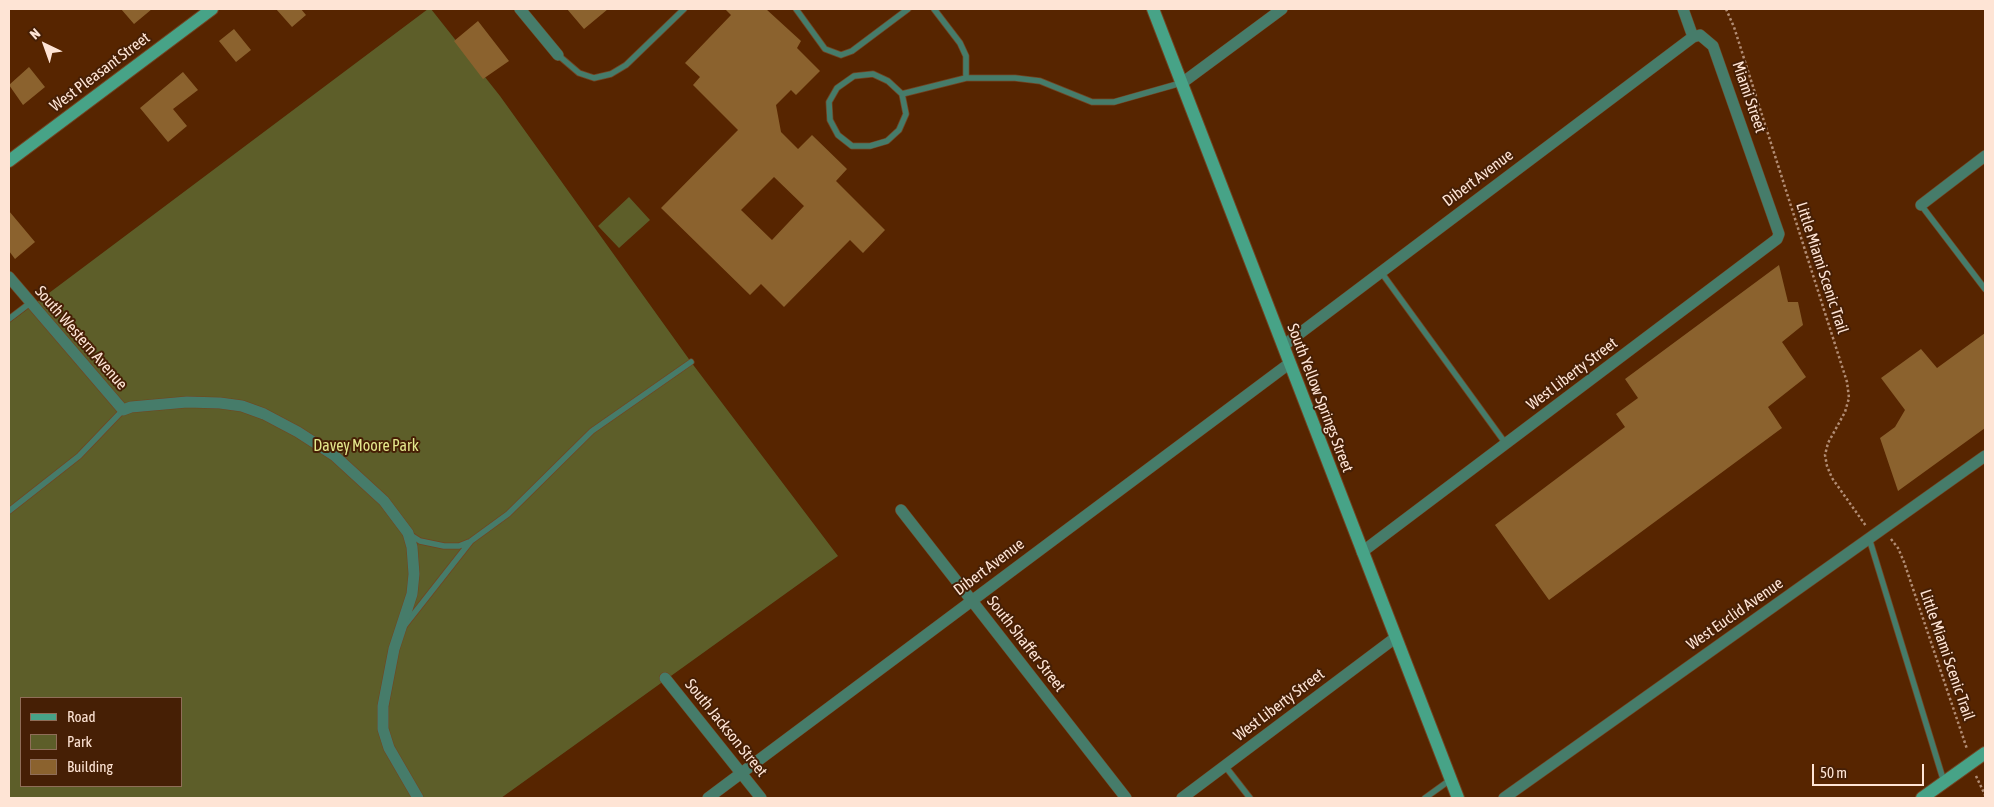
<!DOCTYPE html>
<html>
<head>
<meta charset="utf-8">
<style>
  body { margin:0 }
  #map { position:relative; width:1994px; height:807px; overflow:hidden; background:#572500; font-family:"Asap Condensed",sans-serif }
  canvas { display:block }
  .frame { position:absolute; inset:0; border:10px solid #fee4d5; pointer-events:none }
  .legend { position:absolute; left:20px; top:697px; width:162px; height:90px; box-sizing:border-box; background:#461f05; border:1px solid #906e58; margin:0; padding:6px 9px; list-style:none; font-size:15px; color:#fee4d5 }
  .legend li { display:flex; align-items:center; gap:10px; height:25px }
  .legend b { width:25px; border:1px solid #906e58 }
  .north { position:absolute; left:20px; top:20px; width:50px; height:50px; -webkit-text-stroke:4px #461f05; paint-order:stroke; rotate:318deg; font-size:14px; font-weight:700; line-height:20px; text-align:center; color:#fee4d5 }
  .north::after { content:''; display:block; margin:auto; width:18px; height:22px; background:#fee4d5; clip-path:polygon(50% 0,100% 100%,50% 72%,0 100%) }
  .scale { position:absolute; left:1812px; top:764px; width:112px; height:22px; box-sizing:border-box; border:2px solid #fee4d5; border-top:0; padding-left:6px; font-size:15px; line-height:18px; white-space:nowrap; color:#fee4d5; -webkit-text-stroke:4px #461f05; paint-order:stroke }
</style>
</head>
<body>
<div id="map">
<canvas width="1994" height="807"></canvas>
<div class="frame"></div>
<ul class="legend">
<li><b style="height:6px;background:#47a387"></b>Road</li>
<li><b style="height:14px;background:#5d5e29"></b>Park</li>
<li><b style="height:14px;background:#8b622e"></b>Building</li>
</ul>
<div class="north">N</div>
<div class="scale">50 m</div>
</div>
<script>
const ctx = document.querySelector('canvas').getContext('2d');
ctx.lineJoin = 'round';
function fill(path, color) {
  ctx.fillStyle = color;
  ctx.fill(path, 'evenodd');
}
function toPath(rows) {
  const path = new Path2D();
  for (const r of rows) {
    path.moveTo(r[0], r[1]);
    for (let i = 2; i < r.length; i += 2) path.lineTo(r[i], r[i + 1]);
  }
  return path;
}
function trace(path, color, width, dash) {
  ctx.strokeStyle = color;
  ctx.lineWidth = width;
  ctx.lineCap = dash ? 'butt' : 'round';
  ctx.setLineDash(dash || []);
  ctx.stroke(path);
}
function label(font, color, halo, rows, align = 'center') {
  ctx.font = font + ' "Asap Condensed",sans-serif';
  ctx.lineWidth = 4;
  ctx.setLineDash([]);
  ctx.textBaseline = 'middle';
  ctx.strokeStyle = halo;
  ctx.fillStyle = color;
  for (const [text, x, y, turn = 0] of rows) {
    ctx.save();
    ctx.translate(x, y);
    ctx.rotate((+turn || 0) * Math.PI / 180);
    ctx.textAlign = isNaN(turn) ? turn : align;
    if (halo) ctx.strokeText(text, 0, 0);
    ctx.fillText(text, 0, 0);
    ctx.restore();
  }
}
fill(toPath([
  [428,9,431,9,500,96,691,362,838,556,501,798,9,798,9,323],
  [21,698,181,698,181,786,21,786],
  [629,197,650,220,619,248,598,226]
]), '#5d5e29');
fill(toPath([
  [121,9,152,9,134,24],
  [276,9,301,9,306,15,292,27],
  [567,9,608,9,584,29],
  [725,9,766,9,801,41,797,48,820,71,796,95,791,90,776,105,781,132,798,149,812,135,847,169,836,181,885,230,863,253,850,240,784,307,761,284,750,295,661,208,738,130,693,85,700,77,685,63,731,15],
  [774,177,804,206,772,240,741,210],
  [478,21,509,61,483,79,454,41],
  [234,29,251,50,236,62,219,41],
  [29,67,45,87,23,105,9,85],
  [183,72,198,90,173,109,187,126,168,142,140,108],
  [9,211,35,242,15,259,9,251],
  [1779,265,1788,302,1798,302,1803,325,1782,342,1806,377,1768,407,1782,428,1549,600,1495,525,1625,427,1616,414,1638,398,1625,379],
  [1985,333,1985,428,1898,491,1880,438,1895,427,1905,410,1881,378,1921,349,1937,368]
]), '#8b622e');
const lane = toPath([
  [796,9,825,49,841,55,852,51,908,9],
  [934,9,960,43,966,56,966,78],
  [558,55,579,73,594,78,611,74,626,65,684,9],
  [902,94,906,114,899,130,887,141,870,146,852,146,838,135,830,120,829,102,837,88,854,76,873,74,888,81,902,94,966,78,1015,78,1040,81,1092,102,1114,102,1181,83],
  [1921,205,1985,289],
  [1381,272,1506,444],
  [9,319,30,303],
  [9,511,79,456,123,410],
  [409,534,420,541,444,546,459,546,469,542],
  [1869,538,1944,782],
  [405,625,471,541,508,514,592,431,691,362],
  [1225,766,1250,798],
  [1425,798,1450,780]
]);
const street = toPath([
  [520,9,558,55],
  [1683,9,1693,37],
  [1182,83,1282,9],
  [1921,205,1985,156],
  [9,277,123,410,131,407,187,402,220,403,242,406,264,414,298,432,335,456,384,501,408,533,412,547,414,574,412,594,394,649,383,706,383,729,389,748,418,798],
  [1283,346,1693,37,1700,35,1713,46,1779,234,1777,239,1362,552],
  [901,510,1126,798],
  [665,678,761,798],
  [708,798,1290,363],
  [1182,798,1395,638],
  [1504,798,1985,456]
]);
const secondary = toPath([
  [1153,9,1458,798],
  [9,161,212,9],
  [1922,798,1985,753]
]);
trace(lane, '#724422', 7);
trace(street, '#724422', 12);
trace(secondary, '#724422', 14);
trace(toPath([
  [1726,9,1734,27,1847,382,1849,398,1845,412,1828,443,1825,455,1827,466,1832,478,1866,526],
  [1891,539,1898,548,1904,562,1967,749],
  [1976,776,1985,795]
]), '#b28d74', 2.5, [2.5, 2.5]);
trace(lane, '#467c6a', 5.5);
trace(street, '#467c6a', 11);
trace(secondary, '#47a387', 12);
label('16px', '#fee4d5', '#461f05', [
  ["West Pleasant Street",100,72,-37],
  ["Miami Street",1749,97,71],
  ["Dibert Avenue",1478,178,-37],
  ["Little Miami Scenic Trail",1822,268,72],
  ["South Western Avenue",81,338,49],
  ["West Liberty Street",1572,374,-37],
  ["South Yellow Springs Street",1320,398,69],
  ["Dibert Avenue",989,567,-37],
  ["West Euclid Avenue",1735,614,-35],
  ["South Shaffer Street",1026,644,52],
  ["Little Miami Scenic Trail",1947,655,71],
  ["West Liberty Street",1279,705,-37],
  ["South Jackson Street",726,728,51]
]);
label('16px', '#e3e78c', '#461f05', [
  ["Davey Moore Park",366,446]
]);
</script>
</body>
</html>
